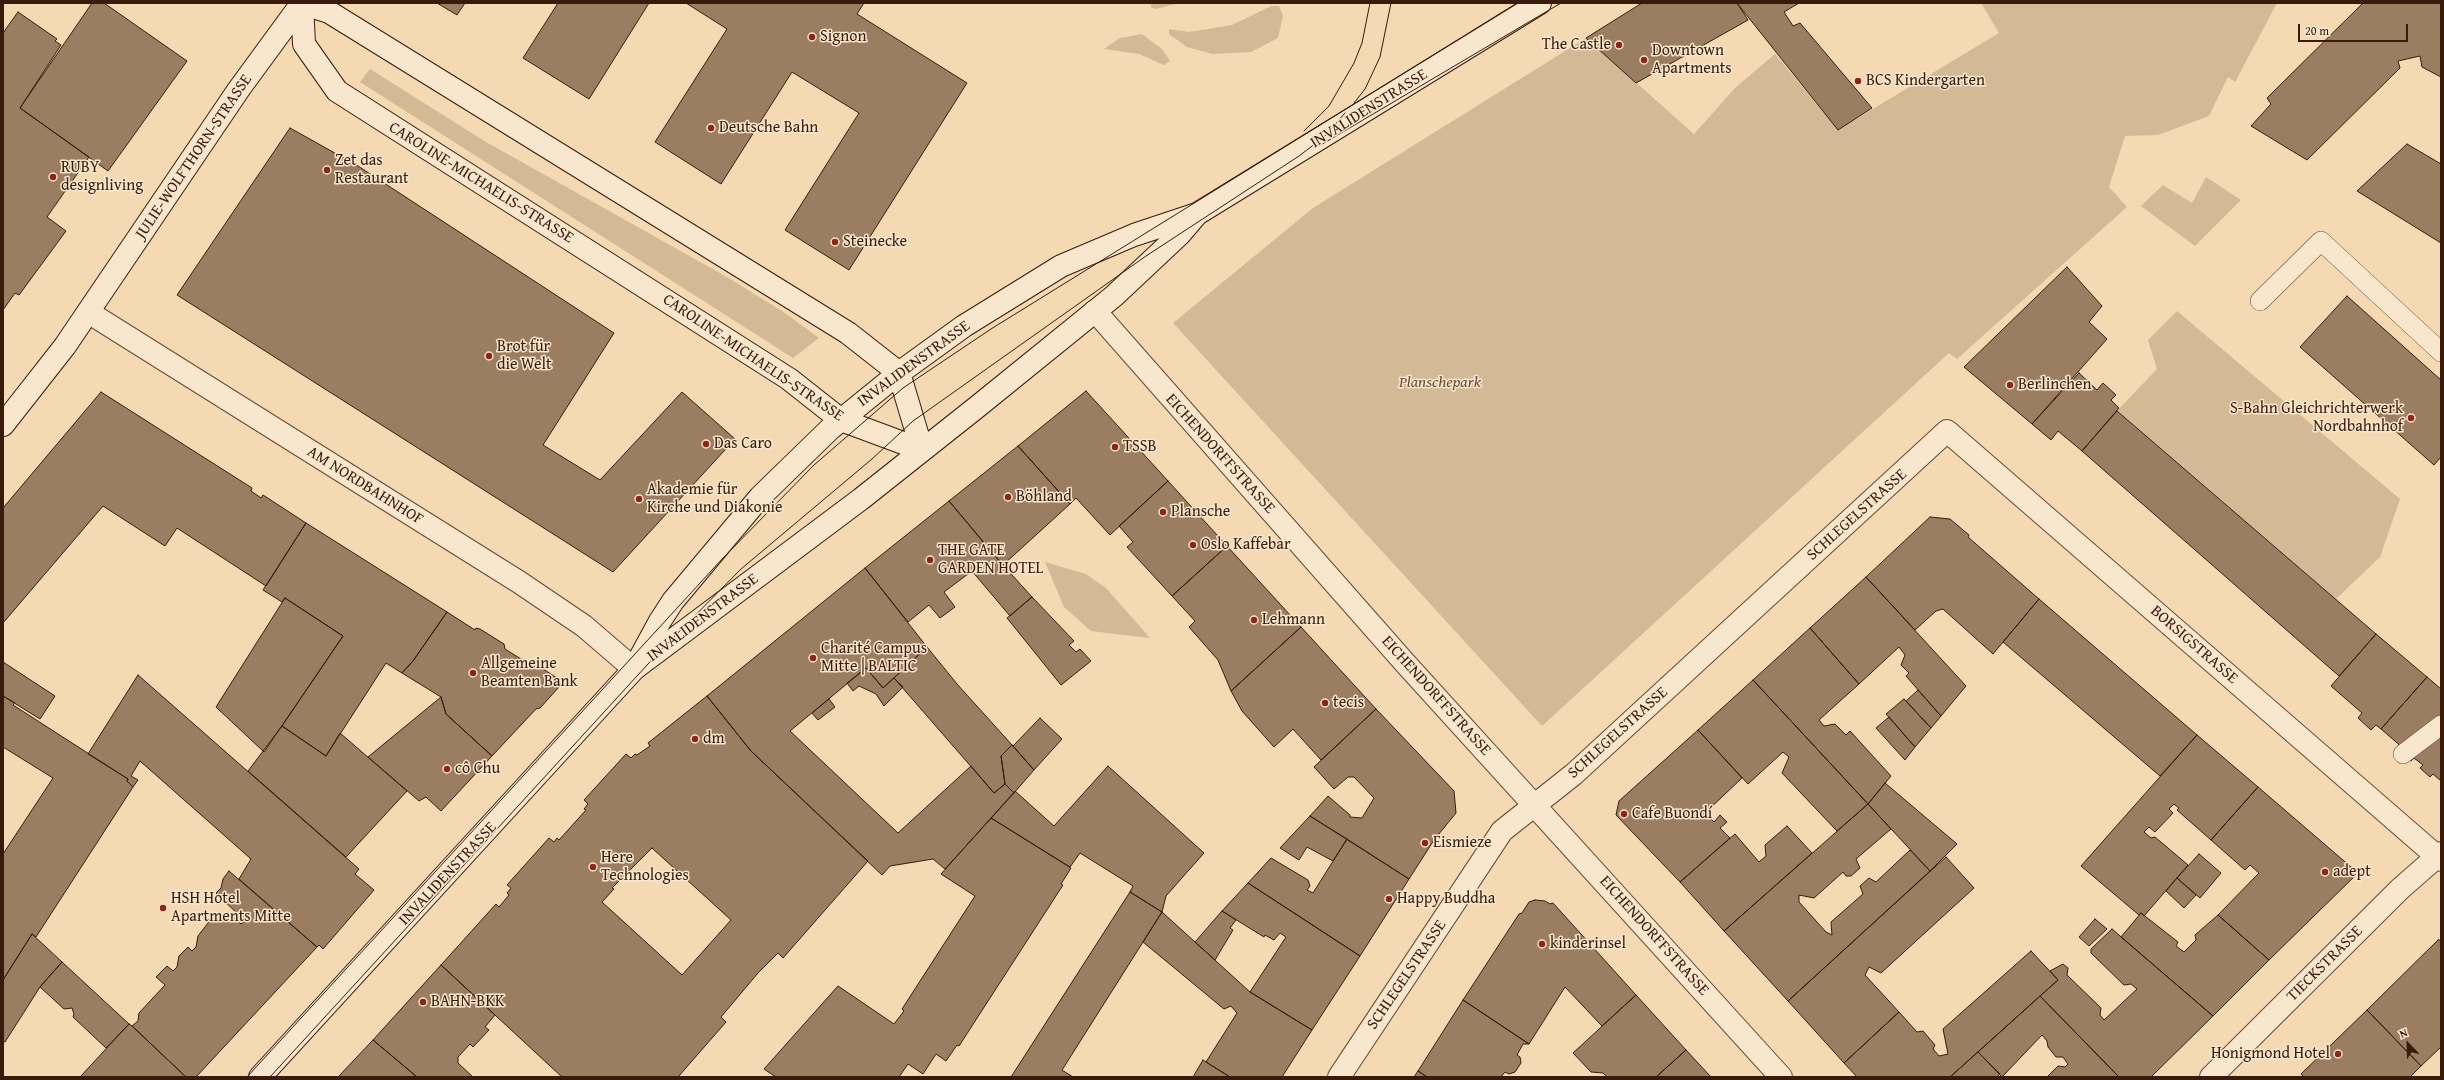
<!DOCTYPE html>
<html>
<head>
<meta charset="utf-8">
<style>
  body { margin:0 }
  #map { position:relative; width:2444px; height:1080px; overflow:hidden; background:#f4d9b2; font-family:"Gentium Book Plus",serif }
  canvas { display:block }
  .frame { position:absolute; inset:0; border:4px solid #3a1b0b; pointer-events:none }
  .north { position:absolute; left:2388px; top:1024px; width:40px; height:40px; -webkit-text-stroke:3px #f8e6cd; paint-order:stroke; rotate:337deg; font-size:11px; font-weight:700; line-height:16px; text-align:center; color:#3a1b0b }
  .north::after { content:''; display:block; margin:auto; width:14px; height:18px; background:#3a1b0b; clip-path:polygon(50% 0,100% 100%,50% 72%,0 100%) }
  .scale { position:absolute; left:2298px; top:24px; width:110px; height:18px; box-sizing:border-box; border:2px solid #3a1b0b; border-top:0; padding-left:5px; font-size:12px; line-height:14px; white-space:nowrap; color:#3a1b0b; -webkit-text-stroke:3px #f8e6cd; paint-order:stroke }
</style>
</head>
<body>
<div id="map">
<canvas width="2444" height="1080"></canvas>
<div class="frame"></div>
<div class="north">N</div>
<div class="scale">20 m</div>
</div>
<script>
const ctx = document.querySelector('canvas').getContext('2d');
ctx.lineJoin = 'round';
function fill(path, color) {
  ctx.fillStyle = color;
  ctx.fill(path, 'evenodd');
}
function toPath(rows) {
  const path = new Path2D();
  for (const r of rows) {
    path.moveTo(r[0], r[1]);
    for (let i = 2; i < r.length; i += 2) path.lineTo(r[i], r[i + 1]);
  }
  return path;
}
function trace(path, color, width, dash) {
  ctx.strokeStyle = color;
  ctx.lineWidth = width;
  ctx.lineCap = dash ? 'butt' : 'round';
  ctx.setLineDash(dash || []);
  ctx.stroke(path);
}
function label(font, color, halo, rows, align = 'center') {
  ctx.font = font + ' "Gentium Book Plus",serif';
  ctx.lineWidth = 3;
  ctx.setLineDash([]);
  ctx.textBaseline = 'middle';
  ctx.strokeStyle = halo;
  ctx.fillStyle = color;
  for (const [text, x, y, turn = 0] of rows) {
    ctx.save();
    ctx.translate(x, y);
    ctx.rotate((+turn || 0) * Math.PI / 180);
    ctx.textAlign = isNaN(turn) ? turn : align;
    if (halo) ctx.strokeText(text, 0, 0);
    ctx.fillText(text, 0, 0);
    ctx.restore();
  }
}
fill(toPath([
  [1151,3,1179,3,1156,9,1151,7],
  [1981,3,2277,3,2235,82,2228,77,2209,116,2158,135,2125,136,2109,187,2127,207,1957,359,1949,353,1542,726,1173,323,1313,208,1586,38,1694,134,1736,87,1775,54,1838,130,1999,33],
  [1271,6,1279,6,1283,16,1278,38,1251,52,1213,54,1187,47,1169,34,1169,29,1189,32,1232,25],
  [1142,34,1162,49,1170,61,1164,65,1139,54,1104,49,1120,38],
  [370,69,486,142,727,277,785,313,819,338,793,358,360,82],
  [2206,177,2241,200,2195,246,2141,206,2163,185,2192,203],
  [2177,311,2400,499,2380,557,2336,599,2117,411,2157,369,2148,340],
  [1045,562,1086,574,1106,588,1150,638,1091,631,1064,607]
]), '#d4b996');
const building = toPath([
  [92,3,104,3,187,61,108,171,20,108,92,3],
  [437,3,465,3,457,15,437,3],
  [558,3,649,3,589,99,523,58,558,3],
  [686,3,864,3,857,14,967,83,849,270,785,230,859,113,792,72,721,184,655,142,727,29,686,3],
  [1642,3,1737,3,1748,20,1636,83,1586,38,1642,3],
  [1737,3,1799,3,1784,12,1793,26,1800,23,1872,108,1838,130,1737,3],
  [2363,3,2441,3,2441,77,2422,67,2420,56,2398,61,2400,68,2307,160,2251,126,2271,104,2267,98,2363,3],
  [18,12,57,39,55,41,61,45,20,108,89,157,47,217,66,231,19,295,15,293,3,310,3,33,18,12],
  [290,128,358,166,614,333,543,445,600,480,682,392,735,439,613,572,177,295,290,128],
  [2407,144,2441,164,2441,243,2357,191,2407,144],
  [2067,267,2102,306,2089,322,2107,339,2032,424,1964,367,2067,267],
  [2347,296,2441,380,2441,457,2434,465,2300,347,2347,296],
  [2079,373,2097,390,2103,383,2116,395,2111,400,2119,408,2082,451,2058,431,2051,440,2032,424,2079,373],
  [1086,391,1168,481,1110,535,1076,498,1070,504,1018,446,1086,391],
  [101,392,252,488,251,491,261,498,263,495,306,523,266,586,177,528,165,546,103,506,3,623,3,508,101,392],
  [2117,411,2376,634,2339,676,2082,451,2117,411],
  [1018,446,1070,504,1003,565,949,501,1018,446],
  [1168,481,1227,546,1172,596,1127,547,1133,542,1119,526,1168,481],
  [949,501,993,554,1032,597,1010,616,972,571,944,592,955,607,940,618,929,605,908,622,865,568,949,501],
  [1930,517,1950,519,1969,535,1968,537,2039,599,1993,654,1943,609,1936,611,1915,630,1866,577,1930,517],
  [306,523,447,612,413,661,402,673,386,663,326,756,282,726,343,636,285,598,282,602,263,590,306,523],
  [1227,546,1301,627,1231,691,1218,660,1189,627,1195,621,1172,596,1227,546],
  [865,568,927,647,883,688,866,668,790,731,898,833,971,766,994,793,1005,784,1014,793,945,869,933,859,890,866,882,875,751,751,707,696,865,568],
  [1866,577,1966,686,1941,716,1906,676,1909,673,1901,665,1905,655,1899,647,1859,684,1810,628,1866,577],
  [1032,597,1074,641,1069,645,1076,652,1080,649,1091,661,1061,685,1007,618,1032,597],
  [285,598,343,636,264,752,216,707,285,598],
  [2039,599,2197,735,2160,776,2003,642,2039,599],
  [447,612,475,630,476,628,480,629,504,644,505,649,529,664,530,661,534,663,560,680,559,687,540,708,536,709,492,756,446,714,441,697,402,673,413,661,447,612],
  [1301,627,1376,709,1321,760,1293,729,1274,747,1242,711,1231,691,1301,627],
  [1810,628,1859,684,1819,720,1824,726,1835,724,1846,735,1850,731,1891,776,1868,804,1753,680,1810,628],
  [2376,634,2427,677,2381,729,2376,725,2371,730,2358,718,2362,713,2331,686,2376,634],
  [927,647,957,684,1012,745,1001,756,1005,784,994,793,894,678,927,647],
  [3,662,55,696,40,719,3,696,3,662],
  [866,668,883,688,894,678,903,687,884,706,876,694,859,686,853,691,847,683,866,668],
  [138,675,359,869,355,874,374,890,323,949,319,945,317,947,239,879,251,859,140,761,131,776,138,780,133,787,127,781,128,779,88,754,138,675],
  [2427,677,2441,689,2441,781,2433,774,2430,777,2420,768,2423,765,2414,758,2411,761,2403,754,2403,748,2381,729,2427,677],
  [1753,680,1868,804,1837,831,1782,773,1789,757,1783,752,1748,784,1698,730,1753,680],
  [1918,690,1941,716,1931,728,1906,701,1918,690],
  [3,696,15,703,13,705,128,779,127,781,133,787,36,937,32,934,3,980,3,854,53,778,3,747,3,696],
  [707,696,751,751,868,861,783,958,778,953,758,973,721,1017,726,1022,678,1077,562,1077,441,965,496,904,499,907,509,895,507,893,511,888,507,885,549,838,554,842,557,838,559,840,586,810,584,809,588,804,584,800,626,754,631,758,635,754,637,755,650,746,648,743,707,696],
  [652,848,731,920,682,975,602,902,614,889,612,888,652,848],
  [441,697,446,714,492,756,441,811,426,797,419,801,368,757,441,697],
  [829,699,835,707,818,720,812,713,829,699],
  [1904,699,1931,728,1915,747,1886,714,1904,699],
  [1376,709,1454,791,1456,813,1434,840,1409,879,1310,816,1328,796,1350,815,1350,817,1362,818,1374,798,1354,777,1348,777,1334,789,1314,767,1376,709],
  [1889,717,1915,747,1905,760,1876,728,1889,717],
  [1040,718,1062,739,1034,770,1013,746,1040,718],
  [282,726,326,756,340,733,407,791,346,857,248,771,282,726],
  [1698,730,1742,778,1705,813,1714,822,1720,815,1727,822,1720,828,1730,838,1680,882,1616,815,1619,801,1698,730],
  [2197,735,2258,787,2211,840,2177,810,2179,808,2174,804,2169,809,2173,813,2155,832,2149,827,2144,832,2151,838,2155,837,2188,865,2144,916,2141,913,2139,915,2081,866,2197,735],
  [1012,745,1034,770,1014,793,1005,784,1001,756,1012,745],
  [1108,766,1204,853,1166,896,1162,912,1130,892,1133,886,1080,853,1070,867,991,818,1015,791,1054,826,1108,766],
  [1885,783,1957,844,1930,871,1868,804,1885,783],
  [2258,787,2358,873,2269,960,2218,915,2259,873,2250,865,2245,870,2211,840,2258,787],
  [1868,804,1891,829,1856,859,1860,868,1851,876,1846,876,1843,872,1814,898,1799,895,1799,902,1826,932,1832,935,1831,922,1863,894,1860,886,1869,878,1876,882,1910,850,1930,871,1788,1001,1724,931,1868,804],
  [1310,816,1347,839,1333,861,1307,847,1299,860,1280,848,1310,816],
  [991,818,1071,868,1061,884,1063,885,959,1046,957,1045,946,1061,936,1054,923,1074,908,1064,899,1077,776,1077,764,1069,838,986,894,1024,904,1011,902,1009,975,896,941,874,991,818],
  [1787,826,1812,853,1724,931,1680,882,1735,834,1759,862,1766,856,1765,845,1787,826],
  [1347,839,1409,879,1360,956,1248,883,1271,858,1308,880,1310,886,1307,890,1313,893,1347,839],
  [2199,854,2221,873,2200,898,2177,878,2199,854],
  [1946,857,1974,888,1881,973,1869,967,1865,975,1899,1012,1844,1063,1788,1001,1946,857],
  [229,871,317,947,196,1077,186,1077,132,1026,138,1021,139,1013,165,985,156,977,167,966,173,971,177,967,179,956,188,947,192,951,196,947,198,936,215,914,224,922,231,915,241,924,245,921,216,893,221,888,223,879,229,871],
  [2177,878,2196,895,2184,908,2166,891,2177,878],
  [1248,883,1360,956,1312,1030,1250,992,1286,937,1280,933,1274,940,1265,935,1264,937,1222,911,1248,883],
  [1130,892,1162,912,1062,1070,1073,1077,1011,1077,1130,892],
  [1535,900,1545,901,1550,904,1553,903,1636,995,1602,1026,1565,987,1529,1044,1463,1000,1519,914,1522,913,1529,902,1535,900],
  [1222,911,1236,920,1230,928,1233,930,1215,960,1195,942,1222,911],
  [1162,912,1250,992,1312,1030,1282,1077,1230,1077,1206,1062,1237,1013,1231,1006,1224,1009,1143,942,1162,912],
  [2141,913,2178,942,2176,946,2184,952,2196,940,2195,935,2218,915,2269,960,2213,1016,2121,937,2141,913],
  [2095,919,2107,929,2089,946,2079,937,2095,919],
  [2112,929,2213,1016,2151,1077,2119,1077,2040,996,2058,980,2050,971,2063,964,2068,968,2067,975,2101,1008,2100,1015,2104,1020,2137,989,2131,984,2124,985,2091,953,2091,949,2112,929],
  [32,934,62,962,40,987,5,1042,3,1041,3,980,32,934],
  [2438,940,2441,940,2441,1047,2421,1066,2367,1010,2438,940],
  [2031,951,2058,980,1950,1077,1857,1077,1844,1063,1899,1012,1917,1032,1923,1031,1935,1045,1933,1049,1939,1056,1948,1054,1943,1029,2031,951],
  [62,962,129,1024,106,1048,73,1017,74,1014,72,1008,64,1009,40,987,62,962],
  [441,965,495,1015,485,1027,489,1030,473,1047,470,1044,458,1057,458,1063,473,1077,417,1077,373,1040,441,965],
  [1636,995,1686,1050,1656,1077,1607,1077,1603,1073,1591,1072,1573,1053,1636,995],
  [2040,996,2119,1077,2047,1077,2058,1066,2065,1067,2068,1064,2063,1057,2056,1057,2048,1047,2047,1041,2042,1035,2002,1077,1978,1052,2040,996],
  [1463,1000,1529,1044,1523,1044,1517,1055,1520,1057,1521,1063,1515,1072,1509,1074,1505,1072,1501,1077,1427,1077,1418,1071,1463,1000],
  [2367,1010,2421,1066,2410,1077,2304,1077,2301,1074,2367,1010],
  [129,1024,132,1026,186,1077,80,1077,129,1024],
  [373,1040,417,1077,338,1077,373,1040],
  [1686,1050,1711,1077,1656,1077,1686,1050],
  [1978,1052,2000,1074,1997,1077,1950,1077,1978,1052],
  [1203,1060,1206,1062,1230,1077,1193,1077,1203,1060],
  [1418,1071,1427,1077,1414,1077,1418,1071]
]);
fill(building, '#9b7e62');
trace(building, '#3a1b0b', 1);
const lane = toPath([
  [2260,301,2321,241,2441,352],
  [2403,754,2441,725]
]);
const street = toPath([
  [1095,311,1405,663,1781,1077],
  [88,312,519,582,584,626,634,669],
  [1339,1077,1502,831,1574,774,1947,431,2441,860],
  [2211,1077,2400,889,2441,853]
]);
const secondary = toPath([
  [302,3,304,44,337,91,789,379,841,420,922,450],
  [302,3,329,12,848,333,899,373,922,450],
  [3,425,65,346,239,89,302,3],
  [635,667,660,621,673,601,760,497,830,429,899,373,964,326,1061,266,1134,235,1197,214,1540,3],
  [260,1077,634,669,861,499,977,407,1114,296,1180,234,1197,214]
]);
trace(lane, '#684a35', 20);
trace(street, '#684a35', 24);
trace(secondary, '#3a1b0b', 24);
trace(lane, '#f8e6cd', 19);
trace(street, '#f8e6cd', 22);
trace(secondary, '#f8e6cd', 22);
trace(toPath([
  [1354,103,1365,89,1380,57,1391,3],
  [1304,131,1329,106,1354,63,1362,43,1370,3],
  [1319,146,1561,3],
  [247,1077,723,558,814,465,903,388,991,329,1517,3],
  [270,1077,659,652,741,569,872,459,913,421,1146,256,1299,156,1324,137,1345,113]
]), '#3a1b0b', 1);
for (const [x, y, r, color] of [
  [812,37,4,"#8f2418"],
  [1619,45,4,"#8f2418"],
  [1644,60,4,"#8f2418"],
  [1858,81,4,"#8f2418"],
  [711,128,4,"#8f2418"],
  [327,170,4,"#8f2418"],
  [53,177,4,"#8f2418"],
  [835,242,4,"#8f2418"],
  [489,356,4,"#8f2418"],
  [2010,385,4,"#8f2418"],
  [2411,418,4,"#8f2418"],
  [706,444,4,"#8f2418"],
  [1115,447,4,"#8f2418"],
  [1008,497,4,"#8f2418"],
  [639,499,4,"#8f2418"],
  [1163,512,4,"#8f2418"],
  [1193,545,4,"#8f2418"],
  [930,560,4,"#8f2418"],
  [1254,620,4,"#8f2418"],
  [813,658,4,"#8f2418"],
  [473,673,4,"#8f2418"],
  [1325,703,4,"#8f2418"],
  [695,739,4,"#8f2418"],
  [447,769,4,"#8f2418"],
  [1624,814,4,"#8f2418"],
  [1425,843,4,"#8f2418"],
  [593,867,4,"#8f2418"],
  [2325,872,4,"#8f2418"],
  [1389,899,4,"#8f2418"],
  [163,908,4,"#8f2418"],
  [1542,944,4,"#8f2418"],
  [423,1002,4,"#8f2418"],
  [2338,1054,4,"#8f2418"]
]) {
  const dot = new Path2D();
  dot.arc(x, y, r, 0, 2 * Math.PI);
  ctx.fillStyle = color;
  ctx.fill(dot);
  trace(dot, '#f8e6cd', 1.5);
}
label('16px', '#3a1b0b', '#f8e6cd', [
  ["Signon",820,37],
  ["The Castle",1611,45,"right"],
  ["Downtown",1652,51],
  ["Apartments",1652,69],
  ["BCS Kindergarten",1866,81],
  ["Deutsche Bahn",719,128],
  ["Zet das",335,161],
  ["Restaurant",335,179],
  ["RUBY",61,168],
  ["designliving",61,186],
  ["Steinecke",843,242],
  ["Brot für",497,347],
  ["die Welt",497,365],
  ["Berlinchen",2018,385],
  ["S-Bahn Gleichrichterwerk",2403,409,"right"],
  ["Nordbahnhof",2403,427,"right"],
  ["Das Caro",714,444],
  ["TSSB",1123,447],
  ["Akademie für",647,490],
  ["Kirche und Diakonie",647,508],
  ["Böhland",1016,497],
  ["Plansche",1171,512],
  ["Oslo Kaffebar",1201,545],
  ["THE GATE",938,551],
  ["GARDEN HOTEL",938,569],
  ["Lehmann",1262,620],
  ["Charité Campus",821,649],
  ["Mitte | BALTIC",821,667],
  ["Allgemeine",481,664],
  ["Beamten Bank",481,682],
  ["tecis",1333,703],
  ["dm",703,739],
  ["cô Chu",455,769],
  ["Cafe Buondí",1632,814],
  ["Eismieze",1433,843],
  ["Here",601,858],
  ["Technologies",601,876],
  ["adept",2333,872],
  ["HSH Hotel",171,899],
  ["Apartments Mitte",171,917],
  ["Happy Buddha",1397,899],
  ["kinderinsel",1550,944],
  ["BAHN-BKK",431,1002],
  ["Honigmond Hotel",2330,1054,"right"]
], 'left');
label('16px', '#3a1b0b', '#f8e6cd', [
  ["INVALIDENSTRASSE",1369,109,-32],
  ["JULIE-WOLFTHORN-STRASSE",194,157,-56],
  ["CAROLINE-MICHAELIS-STRASSE",481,183,32],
  ["CAROLINE-MICHAELIS-STRASSE",753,358,34],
  ["INVALIDENSTRASSE",914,364,-36],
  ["EICHENDORFFSTRASSE",1220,454,48],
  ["AM NORDBAHNHOF",365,486,32],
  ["SCHLEGELSTRASSE",1857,515,-42],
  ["INVALIDENSTRASSE",703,618,-37],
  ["BORSIGSTRASSE",2194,645,41],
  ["EICHENDORFFSTRASSE",1436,696,48],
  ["SCHLEGELSTRASSE",1618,733,-42],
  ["INVALIDENSTRASSE",448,874,-47],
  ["EICHENDORFFSTRASSE",1654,936,48],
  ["TIECKSTRASSE",2325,964,-45],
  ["SCHLEGELSTRASSE",1407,975,-56]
]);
label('italic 16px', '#684a35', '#f8e6cd', [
  ["Planschepark",1440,383]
]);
</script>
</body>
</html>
